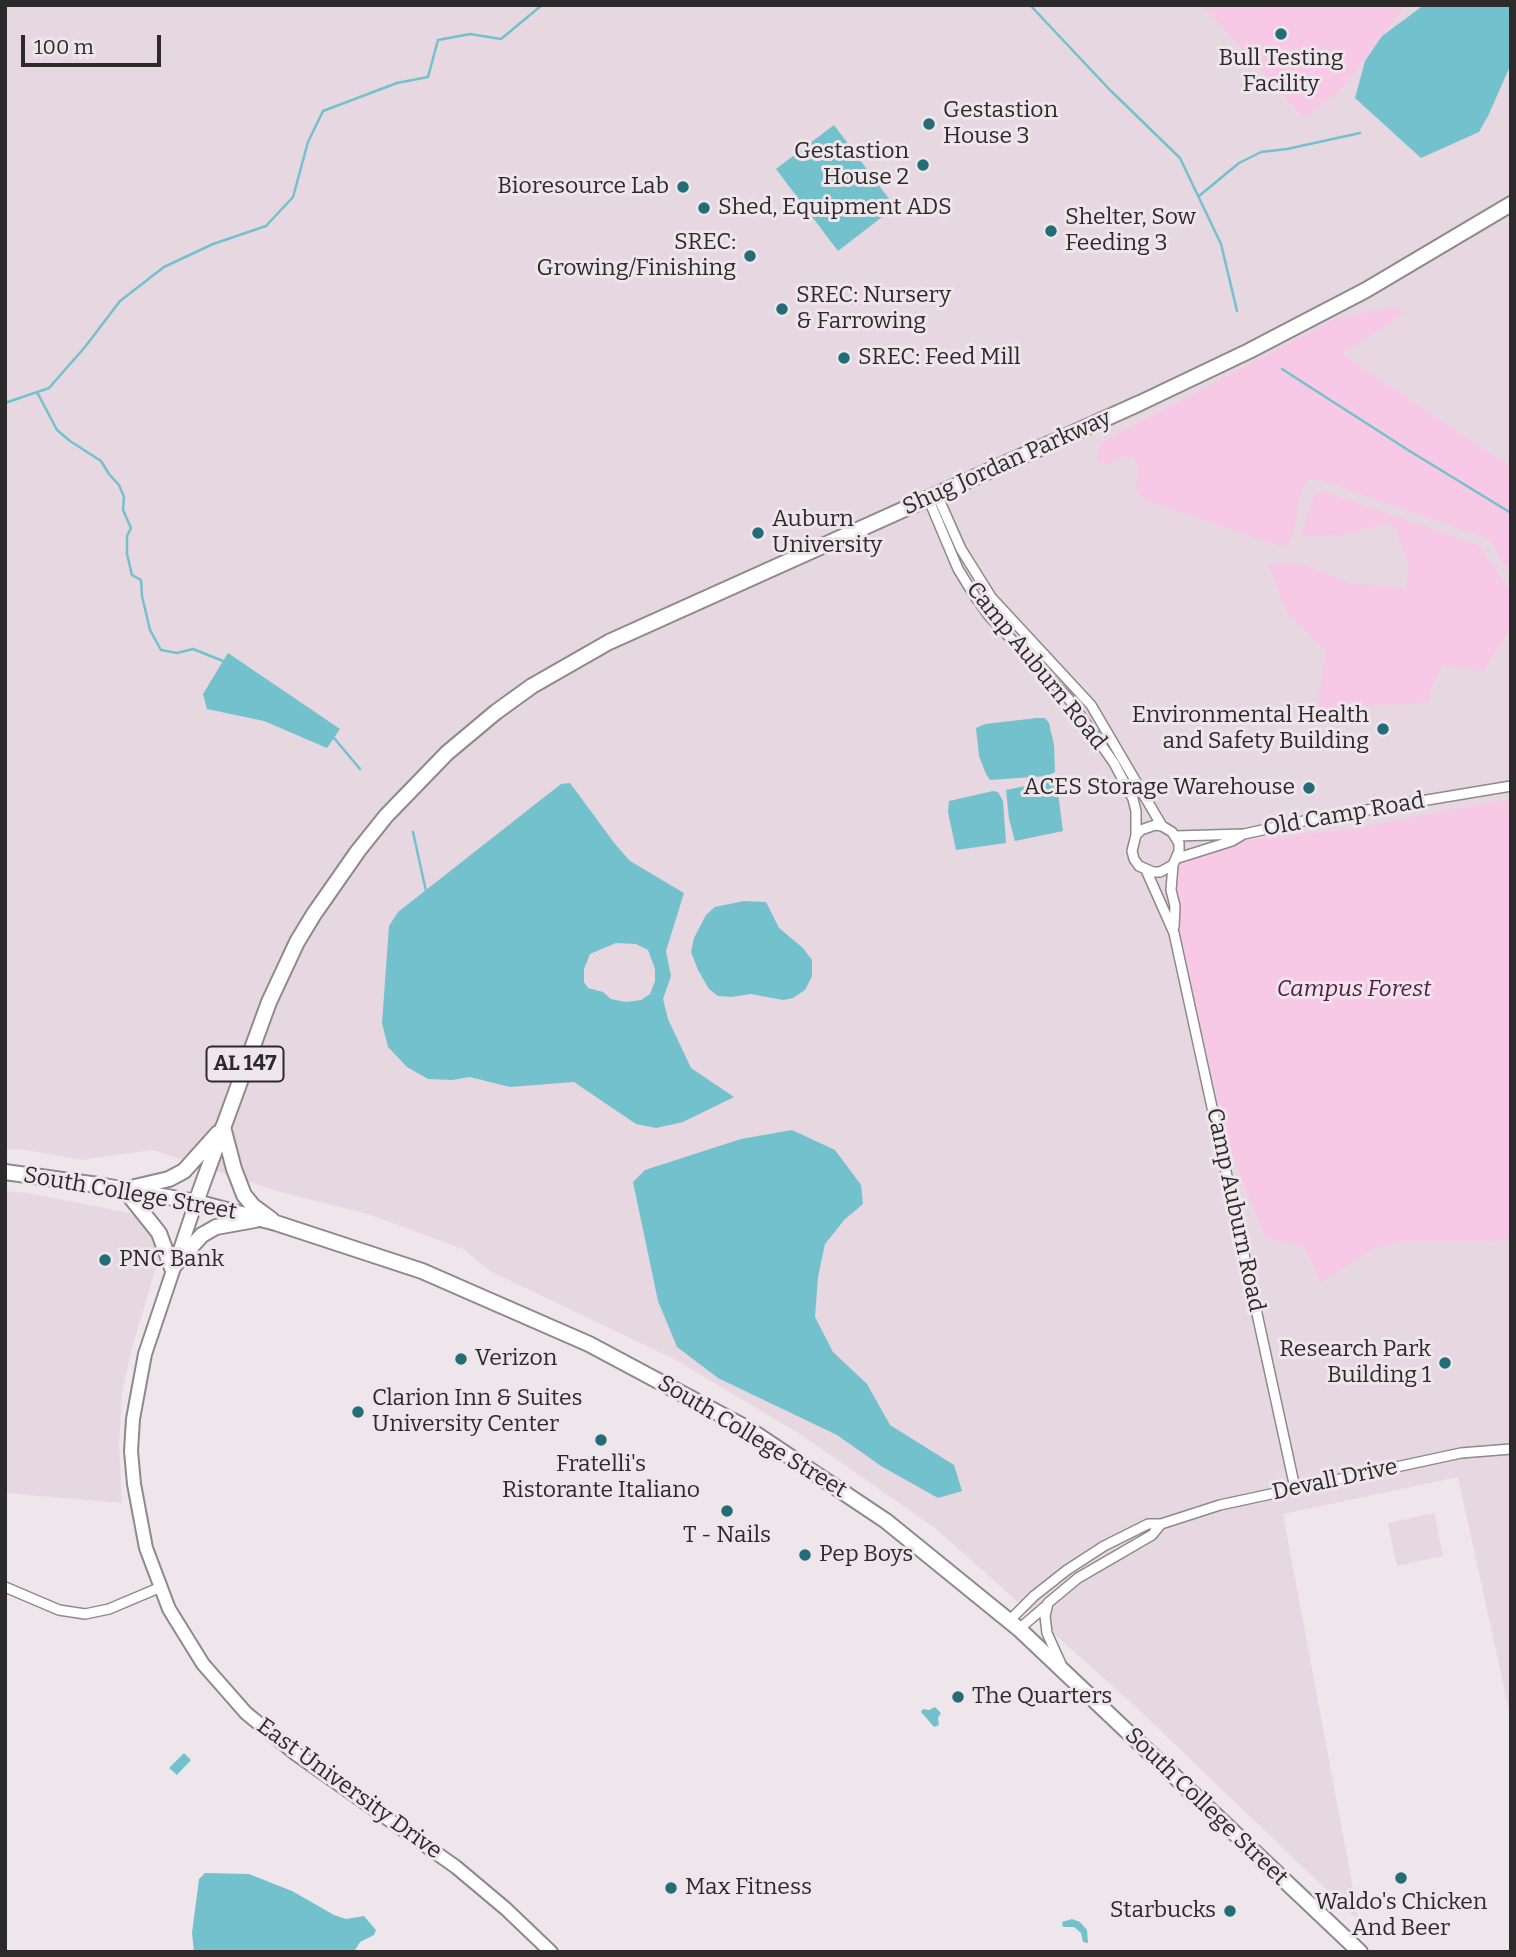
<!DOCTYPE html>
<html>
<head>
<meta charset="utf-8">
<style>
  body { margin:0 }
  #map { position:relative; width:1516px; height:1957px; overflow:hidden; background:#eee6eb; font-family:Bitter,serif }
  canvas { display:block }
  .frame { position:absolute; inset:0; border:7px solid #2d2a2c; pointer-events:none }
  .scale { position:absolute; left:21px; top:35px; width:140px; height:32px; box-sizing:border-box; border:4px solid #2d2a2c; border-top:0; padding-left:9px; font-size:21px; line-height:24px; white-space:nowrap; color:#2d2a2c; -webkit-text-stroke:5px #eee6eb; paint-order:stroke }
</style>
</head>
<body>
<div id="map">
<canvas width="1516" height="1957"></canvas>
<div class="frame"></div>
<div class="scale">100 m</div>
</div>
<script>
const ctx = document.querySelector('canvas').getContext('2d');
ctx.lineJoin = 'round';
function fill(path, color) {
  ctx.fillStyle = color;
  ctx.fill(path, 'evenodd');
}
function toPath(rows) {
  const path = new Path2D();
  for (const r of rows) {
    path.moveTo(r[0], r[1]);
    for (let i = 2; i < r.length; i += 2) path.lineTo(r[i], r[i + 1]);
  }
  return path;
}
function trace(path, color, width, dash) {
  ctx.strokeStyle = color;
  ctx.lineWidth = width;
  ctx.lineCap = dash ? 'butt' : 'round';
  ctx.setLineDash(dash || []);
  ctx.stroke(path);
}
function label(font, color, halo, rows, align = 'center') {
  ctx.font = font + ' Bitter,serif';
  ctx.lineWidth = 6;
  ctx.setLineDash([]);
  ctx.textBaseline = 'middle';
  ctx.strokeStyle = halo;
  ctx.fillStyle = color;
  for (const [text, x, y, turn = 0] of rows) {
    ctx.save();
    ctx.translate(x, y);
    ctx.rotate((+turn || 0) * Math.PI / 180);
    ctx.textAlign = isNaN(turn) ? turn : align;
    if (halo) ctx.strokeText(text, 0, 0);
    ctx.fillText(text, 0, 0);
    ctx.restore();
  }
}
fill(toPath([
  [5,5,1511,5,1511,1719,1458,1477,1283,1514,1359,1921,1134,1705,935,1528,800,1434,676,1360,490,1271,463,1249,371,1215,280,1192,153,1150,81,1160,26,1150,5,1149],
  [5,1191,27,1193,135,1214,148,1227,155,1241,158,1260,131,1352,122,1393,119,1444,122,1503,5,1493],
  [1434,1513,1443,1556,1397,1566,1388,1523]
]), '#e6d7e1');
fill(toPath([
  [1202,5,1406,5,1339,92,1304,118],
  [1394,307,1404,314,1342,354,1511,467,1511,570,1503,564,1490,539,1317,479,1309,480,1301,490,1294,530,1288,544,1283,547,1145,500,1135,488,1139,468,1133,457,1120,457,1107,464,1097,462,1101,443,1335,319],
  [1323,491,1478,545,1511,592,1511,627,1483,671,1443,665,1432,686,1429,702,1372,706,1350,702,1325,720,1315,721,1326,652,1289,614,1282,601,1268,563,1303,564,1349,583,1406,589,1409,567,1396,529,1388,522,1346,535,1301,536,1314,496],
  [1511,799,1511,1238,1483,1242,1403,1241,1374,1248,1321,1282,1304,1246,1265,1238,1227,1141,1163,859,1226,842,1351,829]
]), '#f7c9e7');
fill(toPath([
  [1424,5,1511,5,1511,64,1488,116,1479,132,1421,158,1355,98,1365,61,1382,36],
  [834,125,895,207,838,251,776,169],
  [228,653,340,729,327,748,264,721,207,709,203,694],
  [1037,718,1045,718,1049,723,1054,745,1055,772,1047,776,990,780,986,774,979,756,976,728,985,724],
  [1044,782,1055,782,1057,785,1063,831,1015,841,1009,819,1006,790],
  [570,783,615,844,630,861,684,893,666,951,671,976,663,999,668,1019,691,1068,734,1097,683,1122,656,1128,636,1124,574,1082,510,1087,470,1077,452,1080,428,1079,407,1067,388,1047,382,1023,389,926,398,912,561,784],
  [616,943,636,944,648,950,655,969,655,981,650,994,641,1000,626,1002,611,999,603,992,588,988,584,982,584,969,590,954],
  [993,791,998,792,1003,801,1006,843,956,850,948,812,949,801],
  [744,901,766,902,779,928,803,948,812,960,812,976,805,990,793,998,783,1000,751,994,731,997,718,996,709,989,698,970,691,952,694,938,706,915,715,907],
  [792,1130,835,1150,861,1185,863,1204,845,1219,825,1244,818,1277,815,1317,833,1352,867,1384,890,1425,954,1465,962,1491,938,1498,881,1466,837,1435,718,1378,677,1347,658,1301,633,1182,645,1170,741,1139],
  [935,1707,941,1713,938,1718,939,1725,934,1727,921,1712,923,1709,929,1710],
  [184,1753,191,1760,177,1775,169,1768],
  [205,1873,249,1874,292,1891,334,1915,346,1919,364,1916,376,1930,374,1935,360,1942,354,1952,194,1952,192,1933,199,1879],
  [1072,1919,1080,1922,1087,1930,1088,1943,1083,1942,1081,1933,1074,1927,1063,1927,1062,1922]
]), '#74c1ce');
trace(toPath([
  [1030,5,1110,90,1180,158,1221,244,1237,311],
  [1199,196,1239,163,1261,152,1287,149,1360,133],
  [1282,369,1408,450,1511,513],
  [37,392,57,430,70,441,101,461,109,474,119,485,124,497,123,510,131,528,127,536,127,554,132,575,141,580,142,596,150,630,161,650,177,653,193,649,223,661],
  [5,403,49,388,85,347,120,301,164,267,213,244,266,226,293,197,308,142,323,111,397,83,428,77,438,40,470,34,501,39,542,5],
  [334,738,360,769],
  [413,832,426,891]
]), '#74c1ce', 2.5);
const street = toPath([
  [937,495,961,549,991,597,1091,705,1162,826],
  [928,498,958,569,974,595,989,616,1068,698,1114,763,1133,799,1136,811,1136,835,1132,851,1134,859,1139,866,1153,872,1160,872,1173,865,1179,851,1179,843,1172,832,1162,826,1155,825,1141,830,1136,835],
  [1176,836,1244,834,1313,819,1511,786],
  [1178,858,1232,841,1242,835],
  [1173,865,1171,890,1175,906,1174,927],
  [1146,870,1174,933,1295,1488],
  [5,1587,59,1610,85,1614,109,1609,161,1587],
  [1009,1621,1034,1596,1067,1570,1104,1546,1148,1524,1161,1524,1220,1505,1461,1453,1511,1449],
  [1019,1629,1047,1605],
  [1061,1664,1047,1633,1045,1616,1048,1603,1078,1578,1152,1535,1161,1524]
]);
const secondary = toPath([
  [196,1202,145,1354,133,1419,131,1451,134,1484,146,1548,169,1609,203,1664,246,1713,296,1754,456,1867,506,1909,551,1952]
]);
const primary = toPath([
  [223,1127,234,1169,244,1195,253,1206,272,1220],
  [5,1172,98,1185,196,1202,276,1223,422,1271,589,1344,750,1430,886,1521,1019,1629,1360,1952],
  [135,1187,169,1179,184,1171,218,1133],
  [124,1189,159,1233,172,1268,202,1235,216,1227,255,1220],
  [196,1202,269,1002,297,942,314,914,358,851,386,816,447,753,496,712,532,686,609,642,1140,403,1249,351,1366,290,1511,204]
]);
trace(street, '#8f888c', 12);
trace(secondary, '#8f888c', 16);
trace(primary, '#8f888c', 18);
trace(street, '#fff', 9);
trace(secondary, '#fff', 12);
trace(primary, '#fff', 14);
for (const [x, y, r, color] of [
  [1281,34,7,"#246d78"],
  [929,124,7,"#246d78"],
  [923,165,7,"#246d78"],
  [683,187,7,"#246d78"],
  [704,208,7,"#246d78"],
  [1051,231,7,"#246d78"],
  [750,256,7,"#246d78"],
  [782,309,7,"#246d78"],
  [844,358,7,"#246d78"],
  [758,533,7,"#246d78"],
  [1383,729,7,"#246d78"],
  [1309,788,7,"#246d78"],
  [105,1260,7,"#246d78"],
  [461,1359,7,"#246d78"],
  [1445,1363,7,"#246d78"],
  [358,1412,7,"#246d78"],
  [601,1440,7,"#246d78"],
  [727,1511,7,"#246d78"],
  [805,1555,7,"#246d78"],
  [958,1697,7,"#246d78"],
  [1401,1878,7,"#246d78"],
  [671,1888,7,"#246d78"],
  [1230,1911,7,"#246d78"]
]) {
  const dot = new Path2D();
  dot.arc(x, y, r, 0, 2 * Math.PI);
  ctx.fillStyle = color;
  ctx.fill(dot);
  trace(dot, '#eee6eb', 2.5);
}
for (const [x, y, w] of [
  [245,1064,77]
]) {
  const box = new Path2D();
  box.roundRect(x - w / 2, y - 17.5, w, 35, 5);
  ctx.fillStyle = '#eee6eb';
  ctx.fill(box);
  trace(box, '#2d2a2c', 2);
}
label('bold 21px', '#2d2a2c', null, [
  ["AL 147",245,1064]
]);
label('23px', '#2d2a2c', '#eee6eb', [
  ["Bull Testing",1281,59,"center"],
  ["Facility",1281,85,"center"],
  ["Gestastion",943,111],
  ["House 3",943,137],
  ["Gestastion",909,152,"right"],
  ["House 2",909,178,"right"],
  ["Bioresource Lab",669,187,"right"],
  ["Shed, Equipment ADS",718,208],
  ["Shelter, Sow",1065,218],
  ["Feeding 3",1065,244],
  ["SREC:",736,243,"right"],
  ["Growing/Finishing",736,269,"right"],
  ["SREC: Nursery",796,296],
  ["& Farrowing",796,322],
  ["SREC: Feed Mill",858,358],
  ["Auburn",772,520],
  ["University",772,546],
  ["Environmental Health",1369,716,"right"],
  ["and Safety Building",1369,742,"right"],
  ["ACES Storage Warehouse",1295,788,"right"],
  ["PNC Bank",119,1260],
  ["Research Park",1431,1350,"right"],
  ["Building 1",1431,1376,"right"],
  ["Verizon",475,1359],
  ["Clarion Inn & Suites",372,1399],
  ["University Center",372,1425],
  ["Fratelli's",601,1465,"center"],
  ["Ristorante Italiano",601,1491,"center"],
  ["T - Nails",727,1536,"center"],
  ["Pep Boys",819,1555],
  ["The Quarters",972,1697],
  ["Max Fitness",685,1888],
  ["Waldo's Chicken",1401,1903,"center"],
  ["And Beer",1401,1929,"center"],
  ["Starbucks",1216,1911,"right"]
], 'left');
label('23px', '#2d2a2c', '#eee6eb', [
  ["Shug Jordan Parkway",1007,463,-24],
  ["Camp Auburn Road",1036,666,51],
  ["Old Camp Road",1344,815,-10],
  ["South College Street",130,1194,10],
  ["Camp Auburn Road",1235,1210,78],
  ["South College Street",752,1437,31],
  ["Devall Drive",1335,1480,-12],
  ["East University Drive",349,1789,36],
  ["South College Street",1206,1807,44]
]);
label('italic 23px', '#561746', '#eee6eb', [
  ["Campus Forest",1354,990]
]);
</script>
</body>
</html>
